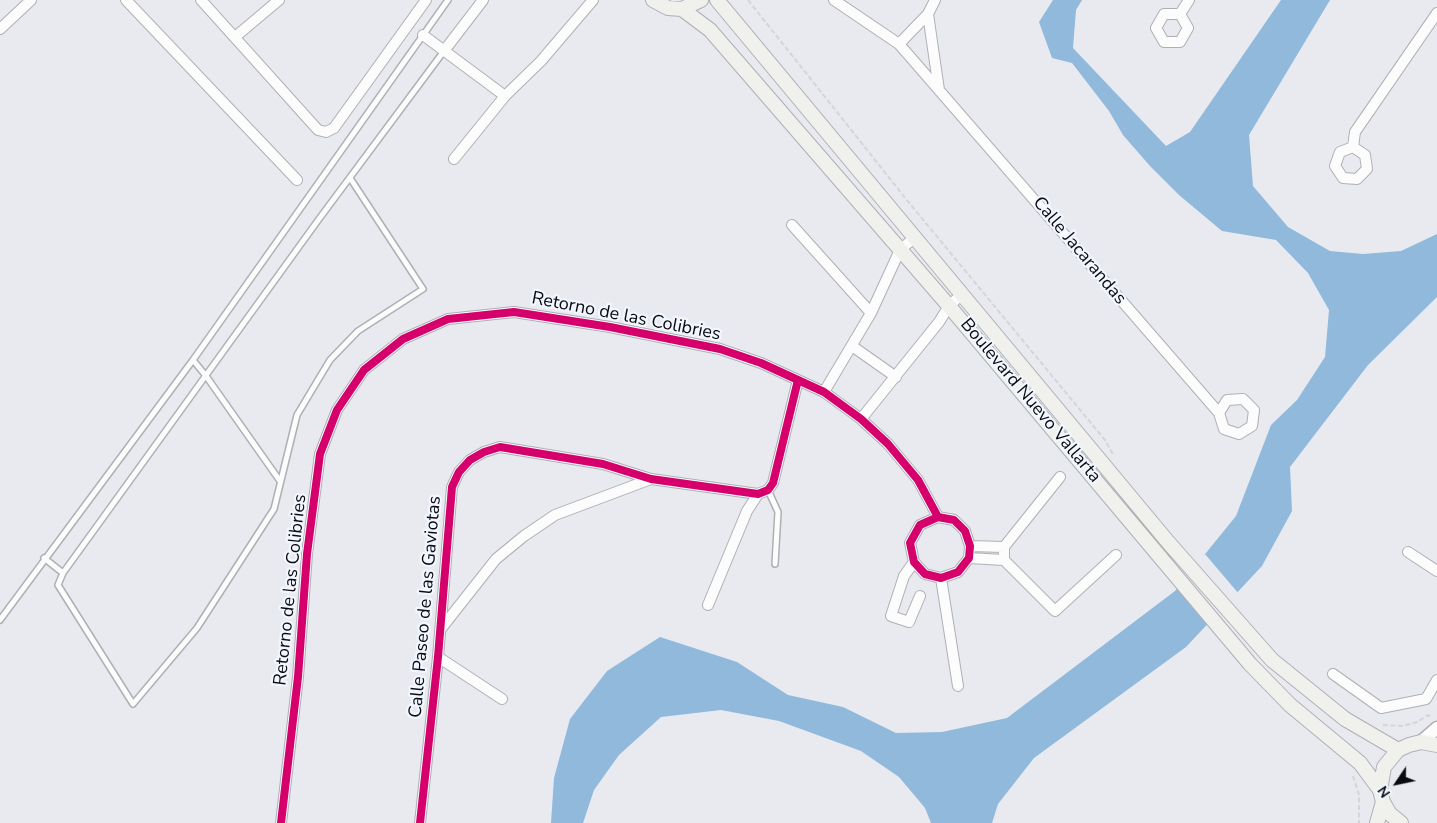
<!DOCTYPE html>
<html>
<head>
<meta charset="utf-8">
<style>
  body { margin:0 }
  #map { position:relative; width:1437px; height:823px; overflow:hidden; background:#e8eaf0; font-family:"Nunito Sans",sans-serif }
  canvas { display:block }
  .north { position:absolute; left:1372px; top:758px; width:50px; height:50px; -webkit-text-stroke:4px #f2f6ff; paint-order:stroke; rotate:236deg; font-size:14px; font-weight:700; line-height:20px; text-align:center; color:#0a0b0f }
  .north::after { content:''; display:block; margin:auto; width:18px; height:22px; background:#0a0b0f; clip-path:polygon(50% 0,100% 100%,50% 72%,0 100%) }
</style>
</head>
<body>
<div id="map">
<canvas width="1437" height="823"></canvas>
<div class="north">N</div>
</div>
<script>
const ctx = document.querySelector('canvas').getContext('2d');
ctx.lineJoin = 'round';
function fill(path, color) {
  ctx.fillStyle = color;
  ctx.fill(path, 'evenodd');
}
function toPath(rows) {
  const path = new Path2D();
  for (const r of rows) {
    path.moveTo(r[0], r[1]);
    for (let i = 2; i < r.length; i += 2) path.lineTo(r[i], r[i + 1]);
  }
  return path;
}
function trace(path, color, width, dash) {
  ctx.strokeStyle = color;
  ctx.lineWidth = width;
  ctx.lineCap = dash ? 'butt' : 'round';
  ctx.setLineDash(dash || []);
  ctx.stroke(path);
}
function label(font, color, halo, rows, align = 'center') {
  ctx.font = font + ' "Nunito Sans",sans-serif';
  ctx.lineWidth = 4.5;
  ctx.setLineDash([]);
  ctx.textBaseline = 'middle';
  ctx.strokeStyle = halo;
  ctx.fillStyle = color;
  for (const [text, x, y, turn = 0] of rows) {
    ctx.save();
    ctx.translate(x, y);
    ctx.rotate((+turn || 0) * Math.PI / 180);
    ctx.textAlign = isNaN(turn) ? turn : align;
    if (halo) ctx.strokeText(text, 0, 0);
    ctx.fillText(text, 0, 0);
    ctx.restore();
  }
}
fill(toPath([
  [1053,0,1082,0,1076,10,1073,48,1166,146,1190,132,1281,0,1330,0,1249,135,1253,186,1288,227,1330,251,1363,254,1401,251,1437,234,1437,297,1368,365,1290,467,1292,511,1262,566,1186,647,1034,758,998,804,992,823,931,823,925,808,899,777,861,751,779,721,721,710,661,717,619,755,594,790,583,823,551,823,554,778,570,719,607,671,660,637,737,662,788,695,843,707,896,733,942,732,1007,718,1175,591,1236,516,1271,425,1297,400,1325,357,1329,310,1308,273,1276,240,1222,231,1179,195,1150,166,1123,135,1109,111,1072,63,1052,58,1039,22]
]), '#90b9dc');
fill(toPath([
  [1205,554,1239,594,1219,616,1184,575]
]), '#e8eaf0');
const service = toPath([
  [193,360,206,376,280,481],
  [768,490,778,512,775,564],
  [44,558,63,573,319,219,444,51],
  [63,573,58,585,133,704,197,628,274,509,297,415,330,360,358,331,423,289,350,178],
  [0,620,193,360,448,0]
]);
const minor = toPath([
  [126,0,297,180],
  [201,0,318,130,326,132,334,128,426,0],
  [834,0,899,44,1219,413,1224,429,1239,434,1252,426,1254,410,1243,399,1227,400,1219,413],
  [928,14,939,90],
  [1164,14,1180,14,1188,28,1180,42,1164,42,1156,28,1164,14],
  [1180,14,1189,0],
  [0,29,31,0],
  [423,35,505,96],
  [235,37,279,0],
  [899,44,928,14,935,0],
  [444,51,483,0],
  [1353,147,1355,132,1437,13],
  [1353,147,1365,155,1367,169,1357,179,1343,178,1335,166,1340,152,1353,147],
  [454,159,505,96,541,61,593,0],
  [792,225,871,313],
  [852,346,896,377],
  [824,392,871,313,900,250,914,238],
  [861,419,939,322,949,306,962,294],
  [970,546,1004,547],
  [1408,552,1437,571],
  [969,558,1004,560,1055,611,1116,555],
  [1004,560,1004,547,1060,477],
  [914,562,904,576,891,616,909,622,920,596],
  [941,578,958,686],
  [708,605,747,511,758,494],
  [440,630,496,559,524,536,555,515,651,479],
  [438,657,502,699],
  [1333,674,1381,708,1426,699,1437,680],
  [281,823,298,677,307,554,320,454,337,410,364,370,403,339,448,319,514,312,610,327,720,349,761,363,824,392,861,419,888,444,918,480,938,517,954,520,965,531,970,546,969,558,958,572,941,578,925,574,914,562,910,543,920,525,938,517],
  [420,823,438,657,452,487,459,472,470,460,484,452,500,447,603,464,651,479,758,494,768,490,773,483,798,380]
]);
const tertiary = toPath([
  [1421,742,1437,728]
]);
const secondary = toPath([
  [653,0,668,8,682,9,701,0],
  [717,0,1168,542,1272,660,1345,719,1398,750],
  [682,9,710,30,949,306,1250,664,1290,705,1360,763,1380,790],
  [1377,823,1383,802],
  [1401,823,1390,814,1383,802,1380,790,1384,767,1398,750,1409,745,1421,742,1437,745]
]);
trace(service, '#aeb0b5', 8);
trace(minor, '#aeb0b5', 12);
trace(tertiary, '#aeb0b5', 15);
trace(secondary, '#aeb0b5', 16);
trace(toPath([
  [748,0,906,199,1105,440,1114,456],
  [1383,725,1403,726,1417,722,1428,715,1432,718],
  [1353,776,1359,795,1359,823]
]), '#d4d5d6', 2, [5, 2.5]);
trace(service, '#fcfcfd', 5);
trace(minor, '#fcfcfd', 10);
trace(tertiary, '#fcfcfd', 12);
trace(secondary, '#f0f0ed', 14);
trace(toPath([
  [281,823,298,677,307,554,320,454,337,410,364,370,403,339,448,319,514,312,610,327,720,349,761,363,824,392,861,419,888,444,918,480,938,517,954,520,965,531,970,546,969,558,958,572,941,578,925,574,914,562,910,543,920,525,938,517],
  [420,823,438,657,452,487,459,472,470,460,484,452,500,447,603,464,651,479,758,494,768,490,773,483,798,380]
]), '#d6006c', 8);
label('18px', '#0a0b0f', '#f2f6ff', [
  ["Calle Jacarandas",1079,251,50],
  ["Retorno de las Colibries",626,317,11],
  ["Boulevard Nuevo Vallarta",1030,401,50],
  ["Retorno de las Colibries",291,590,-84],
  ["Calle Paseo de las Gaviotas",426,607,-85]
]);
</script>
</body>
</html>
